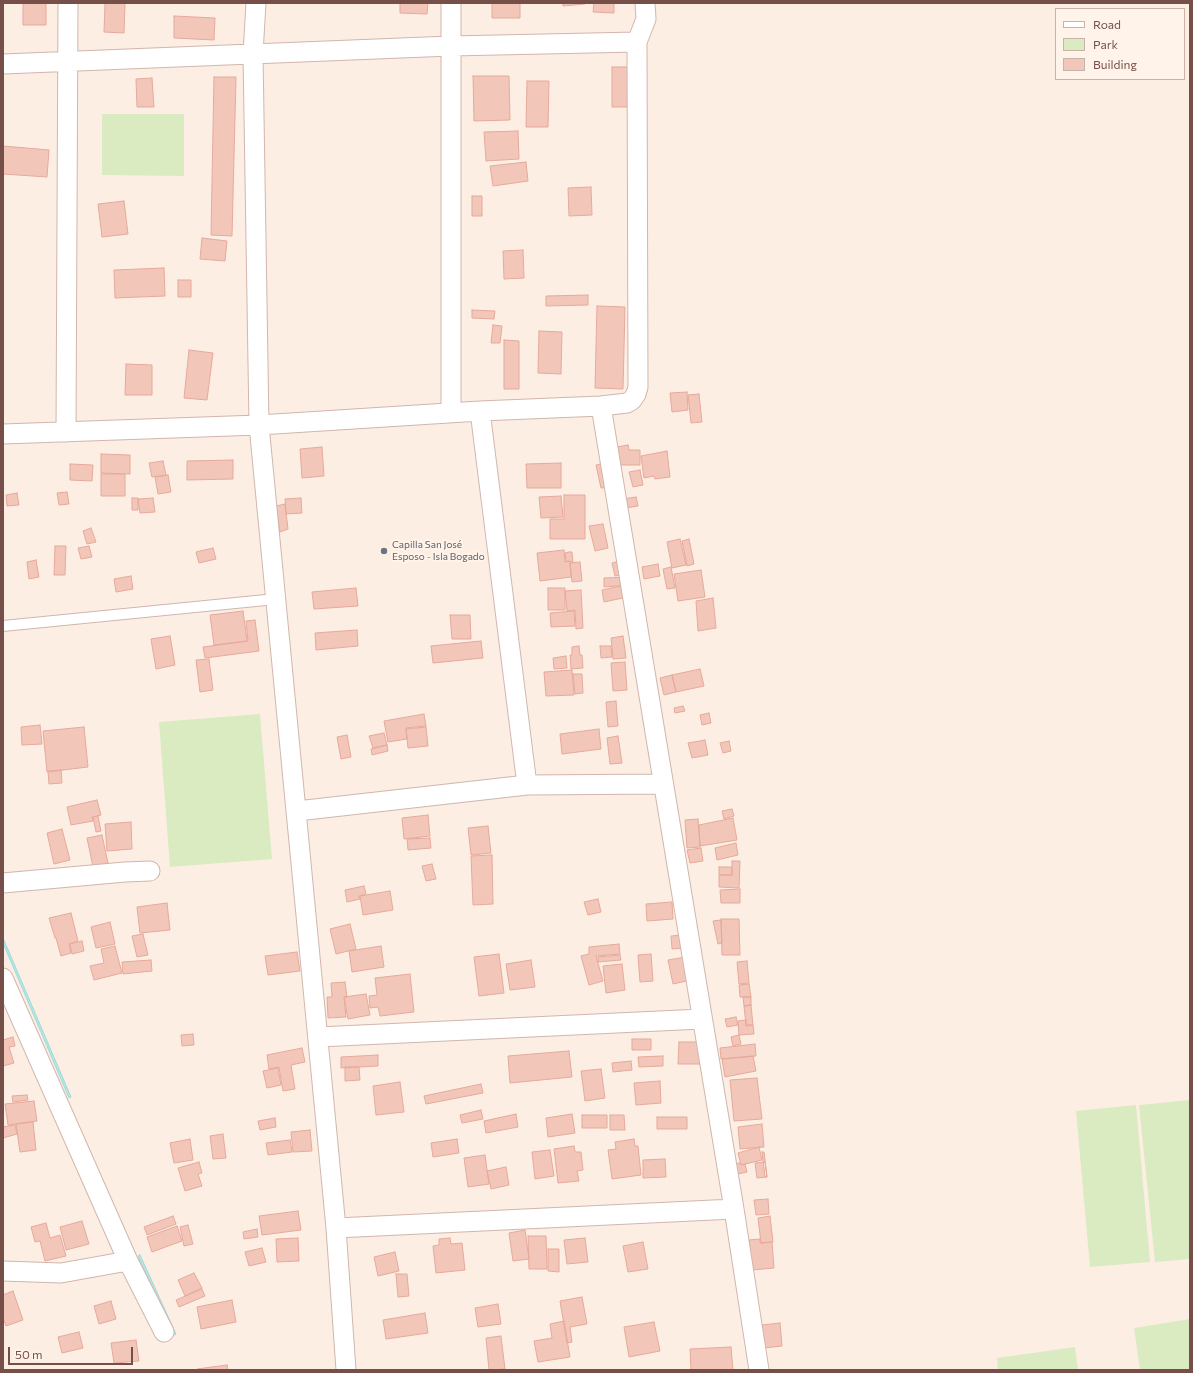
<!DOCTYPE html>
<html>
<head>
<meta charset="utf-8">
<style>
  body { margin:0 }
  #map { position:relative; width:1193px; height:1373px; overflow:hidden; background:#fdeee3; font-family:Commissioner,sans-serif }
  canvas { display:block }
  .frame { position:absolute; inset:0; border:4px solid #765048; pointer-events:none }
  .legend { position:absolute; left:1055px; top:8px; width:130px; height:72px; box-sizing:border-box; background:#fff3ea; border:1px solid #c8b2a9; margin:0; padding:5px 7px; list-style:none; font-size:12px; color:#765048 }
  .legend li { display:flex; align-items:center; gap:8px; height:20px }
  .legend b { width:20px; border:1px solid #c8b2a9 }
  .scale { position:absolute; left:8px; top:1347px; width:125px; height:18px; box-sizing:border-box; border:2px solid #765048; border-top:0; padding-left:5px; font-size:12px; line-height:14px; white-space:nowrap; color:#765048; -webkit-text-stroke:3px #fff3ea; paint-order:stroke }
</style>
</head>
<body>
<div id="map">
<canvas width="1193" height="1373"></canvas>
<div class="frame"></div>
<ul class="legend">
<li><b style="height:5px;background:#fff"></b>Road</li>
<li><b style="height:11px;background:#daebc1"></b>Park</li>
<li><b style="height:11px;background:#f3c6ba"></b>Building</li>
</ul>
<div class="scale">50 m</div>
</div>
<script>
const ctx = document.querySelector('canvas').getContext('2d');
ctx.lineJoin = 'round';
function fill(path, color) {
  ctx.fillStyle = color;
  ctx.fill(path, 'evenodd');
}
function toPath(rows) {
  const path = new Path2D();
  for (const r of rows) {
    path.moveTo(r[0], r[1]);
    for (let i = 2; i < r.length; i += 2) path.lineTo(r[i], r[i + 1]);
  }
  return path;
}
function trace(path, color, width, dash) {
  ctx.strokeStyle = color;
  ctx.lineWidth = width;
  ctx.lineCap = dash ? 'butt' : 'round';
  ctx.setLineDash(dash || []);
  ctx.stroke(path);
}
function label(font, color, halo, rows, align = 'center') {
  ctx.font = font + ' Commissioner,sans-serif';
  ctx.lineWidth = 4;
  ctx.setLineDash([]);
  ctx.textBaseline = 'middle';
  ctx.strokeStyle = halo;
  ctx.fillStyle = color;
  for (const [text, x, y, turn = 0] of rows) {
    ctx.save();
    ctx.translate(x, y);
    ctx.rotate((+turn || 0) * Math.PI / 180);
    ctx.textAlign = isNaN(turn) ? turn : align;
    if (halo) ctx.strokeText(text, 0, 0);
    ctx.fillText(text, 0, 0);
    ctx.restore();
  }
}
fill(toPath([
  [102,114,184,114,184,176,102,175],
  [260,714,272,859,170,867,159,722],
  [1190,1100,1190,1259,1155,1262,1139,1105],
  [1136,1105,1150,1262,1090,1267,1076,1111],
  [1190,1319,1190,1370,1140,1370,1134,1328],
  [1075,1347,1078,1370,998,1370,997,1358]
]), '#daebc1');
const water = toPath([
  [3,938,71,1097,69,1098,3,943,3,938],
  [140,1255,176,1334,174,1335,138,1256,140,1255]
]);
fill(water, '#b7e7e5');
trace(water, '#9dd9d8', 1);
const building = toPath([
  [23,3,46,3,46,25,23,25,23,3],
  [105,3,125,3,124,33,104,32,105,3],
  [400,3,428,3,427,14,400,13,400,3],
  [492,3,520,3,520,18,492,18,492,3],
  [563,3,585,3,585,4,563,6,563,3],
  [594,3,614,3,614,13,593,12,594,3],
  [174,16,215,18,214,40,174,38,174,16],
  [612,67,628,67,628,107,612,107,612,67],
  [473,76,509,76,510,120,474,121,473,76],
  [214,77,236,77,232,236,211,235,214,77],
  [152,78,154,107,137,107,136,79,152,78],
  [527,81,549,81,548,127,526,127,527,81],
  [518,131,519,159,486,161,484,132,518,131],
  [3,146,49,150,47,177,3,174,3,146],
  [526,162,528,181,493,186,490,166,526,162],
  [591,187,592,215,569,216,568,188,591,187],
  [472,196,482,196,482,216,472,216,472,196],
  [124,201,128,234,102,237,98,204,124,201],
  [202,238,227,241,225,261,200,259,202,238],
  [523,250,524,278,504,279,503,251,523,250],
  [164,268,165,296,115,298,114,270,164,268],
  [178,280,191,280,191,297,178,297,178,280],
  [588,295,588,305,546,306,546,296,588,295],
  [597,306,625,307,623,389,595,388,597,306],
  [472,310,495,311,494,319,472,318,472,310],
  [493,325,502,326,500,343,491,343,493,325],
  [539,331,562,332,561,374,538,373,539,331],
  [504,340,519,341,519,389,504,389,504,340],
  [189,350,213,353,207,400,184,398,189,350],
  [126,364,152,365,152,395,125,395,126,364],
  [687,392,688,410,672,412,670,393,687,392],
  [699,394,702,422,691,423,688,395,699,394],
  [628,445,629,450,640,450,640,465,619,465,617,447,628,445],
  [322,447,324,476,302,478,300,449,322,447],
  [667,451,670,477,655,479,654,476,644,478,641,456,667,451],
  [101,454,130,455,130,474,101,473,101,454],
  [233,460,233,479,187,480,187,461,233,460],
  [163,461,166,475,152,477,149,463,163,461],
  [561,463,561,488,527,488,526,464,561,463],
  [605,463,611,487,601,488,596,465,605,463],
  [70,464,93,465,92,481,70,480,70,464],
  [640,470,643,485,633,487,629,472,640,470],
  [101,474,125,474,125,496,101,496,101,474],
  [168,475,171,492,158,494,155,477,168,475],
  [67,492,69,504,59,505,57,493,67,492],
  [17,493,19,505,7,506,6,495,17,493],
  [564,495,585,495,585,539,550,539,550,519,564,519,564,495],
  [561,496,563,517,541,518,539,497,561,496],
  [636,497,638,506,625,508,623,499,636,497],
  [132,498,138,498,138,510,132,510,132,498],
  [153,498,155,512,140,513,138,499,153,498],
  [301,498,302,513,286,514,285,499,301,498],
  [285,504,288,529,280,532,276,506,285,504],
  [603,524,608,548,595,551,589,526,603,524],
  [91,528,96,542,87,544,83,531,91,528],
  [680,539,686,565,672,568,667,542,680,539],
  [689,539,694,564,687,566,682,541,689,539],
  [55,546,66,546,65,575,54,575,55,546],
  [89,546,92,557,81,559,78,548,89,546],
  [213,548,216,559,199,563,196,552,213,548],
  [564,550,565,562,570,561,571,577,540,581,537,553,564,550],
  [569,552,572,552,573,562,566,561,565,553,569,552],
  [36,560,39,577,29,579,27,562,36,560],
  [623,560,626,574,615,576,612,563,623,560],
  [580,562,582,581,572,582,570,563,580,562],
  [658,564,660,576,644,579,642,567,658,564],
  [671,567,675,588,667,589,663,569,671,567],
  [701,570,705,597,678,601,674,574,701,570],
  [131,576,133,589,116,592,114,579,131,576],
  [628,577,629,585,604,587,604,578,628,577],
  [621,586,623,598,604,602,602,590,621,586],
  [356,588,358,606,314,609,312,592,356,588],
  [548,588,565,588,565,610,548,610,548,588],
  [581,590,583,628,576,629,575,610,567,611,565,591,581,590],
  [713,598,716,628,698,631,696,601,713,598],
  [243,611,247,641,214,645,210,615,243,611],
  [574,611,575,626,551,627,550,613,574,611],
  [450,615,470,615,471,639,452,639,450,615],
  [255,620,259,651,205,658,203,647,248,641,246,621,255,620],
  [357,630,358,646,316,650,315,633,357,630],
  [170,636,175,665,156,669,151,639,170,636],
  [623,636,626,658,613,659,611,638,623,636],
  [481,641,483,658,433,663,431,646,481,641],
  [579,646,580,655,582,655,583,668,571,669,570,655,572,655,572,647,579,646],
  [600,646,611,646,612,657,601,658,600,646],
  [566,656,567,668,554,669,553,658,566,656],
  [209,659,213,690,200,692,196,660,209,659],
  [625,662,627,690,613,691,611,663,625,662],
  [700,669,704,686,676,692,672,675,700,669],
  [572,670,574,695,546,696,544,672,572,670],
  [573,674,582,674,583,693,575,694,573,674],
  [672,675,676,692,664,695,660,678,672,675],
  [616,701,618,726,608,727,606,702,616,701],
  [683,706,685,711,675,713,674,708,683,706],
  [709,713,711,723,702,725,700,715,709,713],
  [424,714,426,726,406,728,407,739,388,742,384,721,424,714],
  [40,725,42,744,22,745,21,727,40,725],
  [84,727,88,767,47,772,43,731,84,727],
  [426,727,428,746,408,748,406,729,426,727],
  [599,729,601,749,562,754,560,734,599,729],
  [384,733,387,745,373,748,369,736,384,733],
  [347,735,351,757,341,759,337,737,347,735],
  [618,736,622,763,610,764,607,738,618,736],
  [705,740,708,755,692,758,688,743,705,740],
  [729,741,731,751,723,753,720,743,729,741],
  [387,745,388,751,372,755,371,749,387,745],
  [61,770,62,783,49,784,48,771,61,770],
  [97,800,101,815,92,817,93,821,71,825,67,807,97,800],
  [732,809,734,816,724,819,722,811,732,809],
  [428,815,430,836,404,839,402,818,428,815],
  [98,816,101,831,96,832,93,817,98,816],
  [733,818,737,840,700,846,699,825,733,818],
  [698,819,700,847,687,848,685,820,698,819],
  [131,822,132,849,107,851,105,824,131,822],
  [488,826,491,853,471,855,468,828,488,826],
  [62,829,70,860,54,864,47,833,62,829],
  [102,835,108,863,93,867,87,838,102,835],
  [430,838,431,848,408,850,407,839,430,838],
  [736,843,738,855,717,860,715,848,736,843],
  [701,848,703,861,690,863,687,850,701,848],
  [492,855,493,904,473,905,471,856,492,855],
  [732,861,740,861,739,888,719,887,719,875,732,875,732,861],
  [432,864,436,879,426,881,422,866,432,864],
  [719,867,732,867,732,875,719,875,719,867],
  [364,886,366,894,359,896,360,899,347,902,345,890,364,886],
  [740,889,740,903,721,903,720,890,740,889],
  [390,891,393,910,363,915,360,896,390,891],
  [598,899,601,912,588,915,584,902,598,899],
  [672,902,673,919,647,921,646,904,672,902],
  [167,903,170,930,140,933,137,907,167,903],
  [71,913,78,941,69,944,71,953,61,956,56,938,55,938,49,918,71,913],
  [721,919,739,919,740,955,722,955,721,919],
  [721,920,722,943,718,944,713,921,721,920],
  [110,922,115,944,96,948,91,927,110,922],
  [350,924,356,949,336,954,330,929,350,924],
  [143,934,148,955,137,957,132,936,143,934],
  [683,935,684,948,672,949,671,936,683,935],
  [82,941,84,951,72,954,70,944,82,941],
  [619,944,620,954,596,956,603,981,589,985,581,956,589,954,589,947,619,944],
  [115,946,122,973,94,980,90,966,104,963,101,949,115,946],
  [381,946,384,967,352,972,349,951,381,946],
  [297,952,300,971,268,975,265,956,297,952],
  [499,954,504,993,479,996,474,957,499,954],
  [651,954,653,981,640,982,638,955,651,954],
  [620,955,621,960,598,962,598,957,620,955],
  [686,957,691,980,673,984,668,960,686,957],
  [151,960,152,971,123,974,122,962,151,960],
  [531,960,535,987,510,990,506,964,531,960],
  [747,961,749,983,739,984,737,962,747,961],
  [622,964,625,990,606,993,603,966,622,964],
  [410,974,414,1012,380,1016,378,1007,370,1008,369,996,377,995,375,978,410,974],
  [345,982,347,997,344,997,346,1017,328,1018,327,997,332,997,331,983,345,982],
  [749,984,751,997,740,997,739,985,749,984],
  [366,994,370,1015,348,1019,344,997,366,994],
  [743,997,751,997,751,1005,744,1006,743,997],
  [751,1005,753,1025,746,1025,744,1006,751,1005],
  [736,1017,738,1025,727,1027,725,1019,736,1017],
  [746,1020,746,1026,753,1025,754,1034,739,1035,738,1021,746,1020],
  [193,1034,194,1045,182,1046,181,1035,193,1034],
  [739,1035,741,1044,733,1046,731,1037,739,1035],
  [13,1037,15,1046,9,1047,14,1063,3,1066,3,1040,13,1037],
  [632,1039,651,1039,651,1050,632,1050,632,1039],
  [679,1042,701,1042,700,1064,678,1064,679,1042],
  [755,1044,756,1056,721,1059,720,1048,755,1044],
  [302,1048,305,1062,291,1065,295,1089,283,1091,279,1067,269,1069,267,1055,302,1048],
  [569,1051,572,1077,510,1083,508,1056,569,1051],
  [378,1055,378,1066,341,1068,341,1057,378,1055],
  [663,1056,663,1066,639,1067,638,1057,663,1056],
  [753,1056,756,1071,725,1077,722,1059,753,1056],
  [631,1061,632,1070,613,1072,612,1063,631,1061],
  [345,1067,359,1067,360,1080,345,1081,345,1067],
  [278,1068,281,1085,267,1088,263,1071,278,1068],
  [601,1069,605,1098,585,1101,581,1071,601,1069],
  [757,1078,762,1119,734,1121,730,1080,757,1078],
  [660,1081,661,1103,636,1105,634,1083,660,1081],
  [400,1082,404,1112,376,1115,373,1086,400,1082],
  [481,1084,483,1093,426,1104,424,1096,481,1084],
  [27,1095,28,1100,13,1102,12,1096,27,1095],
  [34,1101,37,1121,8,1125,5,1104,34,1101],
  [481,1110,483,1119,462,1123,460,1115,481,1110],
  [516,1114,518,1127,486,1133,484,1121,516,1114],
  [572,1114,575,1133,548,1137,546,1118,572,1114],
  [582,1115,607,1115,607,1128,582,1128,582,1115],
  [610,1115,624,1115,625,1130,610,1130,610,1115],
  [657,1117,687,1117,687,1129,657,1129,657,1117],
  [275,1118,276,1127,260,1130,258,1121,275,1118],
  [33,1122,36,1150,20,1152,16,1124,33,1122],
  [762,1124,764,1147,740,1149,738,1127,762,1124],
  [15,1125,17,1134,3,1138,3,1127,15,1125],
  [310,1130,312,1151,293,1152,291,1132,310,1130],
  [223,1134,226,1158,213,1159,210,1136,223,1134],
  [190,1139,193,1160,174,1163,170,1143,190,1139],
  [457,1139,459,1153,433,1157,431,1143,457,1139],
  [634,1139,635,1146,638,1146,641,1175,612,1179,608,1150,616,1149,615,1142,634,1139],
  [290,1140,292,1152,268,1155,266,1143,290,1140],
  [574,1146,575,1152,581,1152,583,1170,577,1171,579,1181,558,1183,554,1149,574,1146],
  [759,1147,762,1160,741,1165,738,1153,759,1147],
  [550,1150,554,1176,535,1179,532,1152,550,1150],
  [762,1152,764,1152,767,1177,765,1177,762,1152],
  [485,1155,489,1184,468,1187,464,1158,485,1155],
  [665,1159,666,1177,643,1178,643,1160,665,1159],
  [199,1162,202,1173,198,1174,202,1186,185,1191,178,1168,199,1162],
  [765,1162,767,1177,757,1178,755,1163,765,1162],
  [740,1163,741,1165,745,1164,747,1172,738,1174,735,1164,740,1163],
  [506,1167,509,1185,491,1189,487,1171,506,1167],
  [768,1199,769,1214,756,1215,754,1200,768,1199],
  [298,1211,301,1230,262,1235,259,1216,298,1211],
  [173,1216,176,1224,147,1235,144,1227,173,1216],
  [770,1216,773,1242,761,1243,758,1218,770,1216],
  [82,1221,89,1244,66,1250,60,1227,82,1221],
  [46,1223,50,1238,60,1235,66,1256,45,1261,40,1241,35,1242,31,1227,46,1223],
  [188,1225,193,1244,184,1246,180,1227,188,1225],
  [177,1226,182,1241,152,1252,147,1237,177,1226],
  [257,1229,258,1237,244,1239,243,1232,257,1229],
  [525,1230,529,1259,513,1261,509,1233,525,1230],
  [528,1236,546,1236,547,1269,529,1269,528,1236],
  [298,1238,299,1261,277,1262,276,1239,298,1238],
  [450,1238,451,1244,462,1243,465,1270,436,1273,433,1246,439,1245,439,1239,450,1238],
  [585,1238,588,1262,567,1264,564,1240,585,1238],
  [760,1239,760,1243,772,1242,774,1268,752,1270,749,1240,760,1239],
  [643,1242,648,1269,628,1272,623,1246,643,1242],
  [262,1248,266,1262,249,1266,245,1252,262,1248],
  [548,1249,559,1249,559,1272,548,1271,548,1249],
  [395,1252,399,1271,378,1276,374,1257,395,1252],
  [194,1273,202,1288,185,1296,178,1280,194,1273],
  [396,1274,407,1274,409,1296,398,1297,396,1274],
  [202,1289,205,1296,179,1307,176,1300,202,1289],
  [13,1291,23,1320,6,1326,3,1318,3,1295,13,1291],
  [582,1297,587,1324,570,1327,572,1342,567,1343,560,1301,582,1297],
  [232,1300,236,1322,201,1329,197,1307,232,1300],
  [111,1301,116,1319,99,1324,94,1306,111,1301],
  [498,1304,501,1324,478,1327,475,1308,498,1304],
  [425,1313,428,1333,386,1339,383,1320,425,1313],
  [564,1321,570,1357,538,1362,534,1341,552,1338,550,1324,564,1321],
  [654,1322,660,1351,629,1357,624,1327,654,1322],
  [780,1323,782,1346,764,1348,762,1325,780,1323],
  [79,1332,83,1348,62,1353,58,1337,79,1332],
  [501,1336,505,1369,489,1370,486,1338,501,1336],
  [136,1340,139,1361,114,1363,111,1343,136,1340],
  [731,1347,733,1370,691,1370,690,1349,731,1347],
  [227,1365,228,1370,197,1370,197,1369,227,1365]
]);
fill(building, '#f3c6ba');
trace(building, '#e6a99a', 1);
const lane = toPath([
  [3,626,276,599]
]);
const street = toPath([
  [256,3,253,54,259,425,336,1228,346,1370],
  [3,64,451,46,637,42],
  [601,406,734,1209,759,1370],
  [480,411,527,785],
  [451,413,451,3],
  [66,432,68,3],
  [3,434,259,425,480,411,601,406,627,403,632,400,636,394,638,387,637,42,646,19,645,3],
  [297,811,527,785,663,784],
  [3,883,125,872,150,871],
  [3,978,128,1261,164,1332],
  [318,1037,702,1019],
  [336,1228,734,1209],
  [3,1271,61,1273,128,1261]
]);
trace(lane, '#d1b6ac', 12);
trace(street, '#d1b6ac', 21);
trace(lane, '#fff', 10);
trace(street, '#fff', 19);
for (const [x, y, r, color] of [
  [384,551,4,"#6b7280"]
]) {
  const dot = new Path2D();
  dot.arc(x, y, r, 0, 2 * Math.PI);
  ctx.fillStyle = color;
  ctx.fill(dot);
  trace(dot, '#fff3ea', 1.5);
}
label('10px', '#5b616d', '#fff3ea', [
  ["Capilla San José",392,545],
  ["Esposo - Isla Bogado",392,557]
], 'left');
</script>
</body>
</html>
